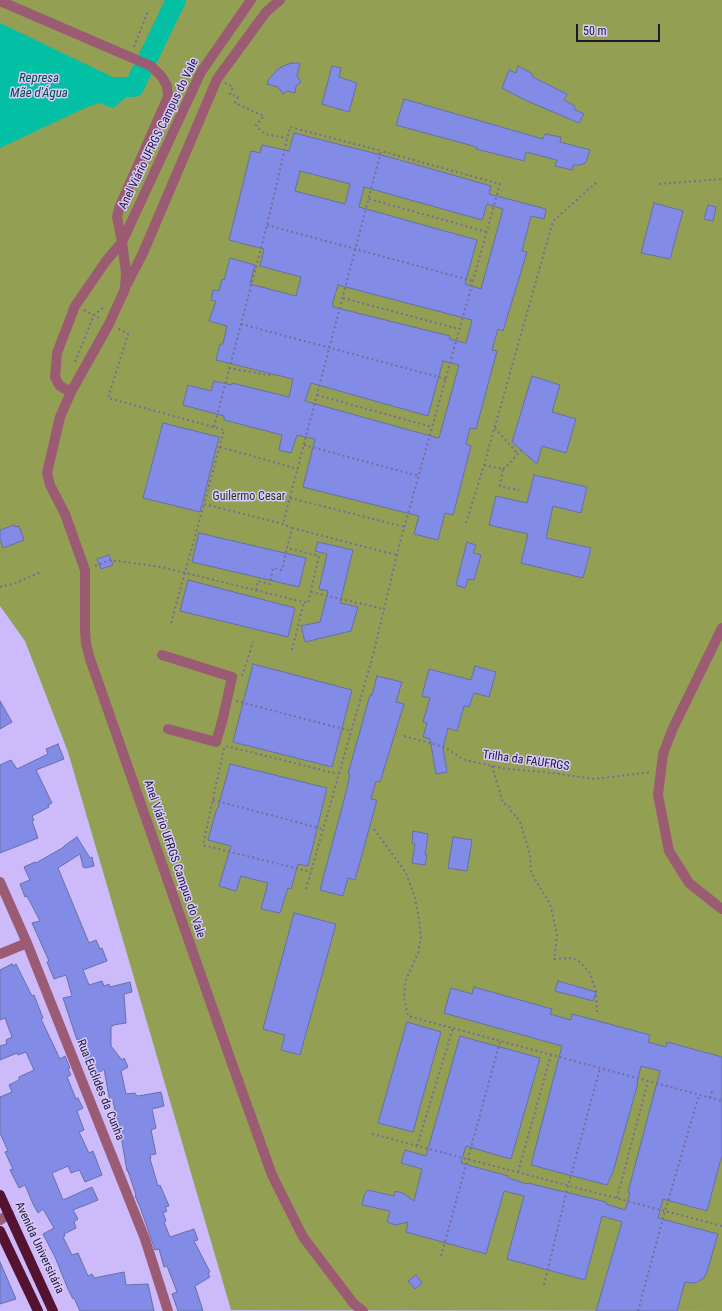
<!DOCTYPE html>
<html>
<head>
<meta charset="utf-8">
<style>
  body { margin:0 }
  #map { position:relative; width:722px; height:1311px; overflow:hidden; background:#ccbafb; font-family:"Roboto Condensed",sans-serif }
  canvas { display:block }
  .scale { position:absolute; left:576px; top:24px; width:84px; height:18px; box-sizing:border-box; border:2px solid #1f172f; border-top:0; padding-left:5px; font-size:12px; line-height:14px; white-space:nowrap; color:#1f172f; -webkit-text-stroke:3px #d8cafe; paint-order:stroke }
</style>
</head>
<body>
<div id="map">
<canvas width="722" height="1311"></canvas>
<div class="scale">50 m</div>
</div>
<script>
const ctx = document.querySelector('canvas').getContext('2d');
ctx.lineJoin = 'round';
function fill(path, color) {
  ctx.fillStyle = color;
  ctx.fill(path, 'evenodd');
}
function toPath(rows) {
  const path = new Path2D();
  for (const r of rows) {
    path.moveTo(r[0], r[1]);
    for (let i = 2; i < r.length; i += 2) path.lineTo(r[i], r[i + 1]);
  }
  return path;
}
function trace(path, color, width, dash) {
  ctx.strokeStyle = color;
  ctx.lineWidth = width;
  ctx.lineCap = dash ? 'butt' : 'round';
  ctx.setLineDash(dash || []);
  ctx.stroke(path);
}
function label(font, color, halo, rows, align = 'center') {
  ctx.font = font + ' "Roboto Condensed",sans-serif';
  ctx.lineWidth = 3;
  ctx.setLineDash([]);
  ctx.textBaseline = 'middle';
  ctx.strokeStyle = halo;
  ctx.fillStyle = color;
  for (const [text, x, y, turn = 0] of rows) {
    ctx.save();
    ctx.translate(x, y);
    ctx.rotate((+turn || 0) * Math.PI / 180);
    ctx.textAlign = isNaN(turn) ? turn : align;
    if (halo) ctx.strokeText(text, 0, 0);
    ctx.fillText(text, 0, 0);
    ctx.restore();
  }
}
fill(toPath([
  [0,0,722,0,722,1311,231,1310,68,752,25,641,0,606]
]), '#93a054');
fill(toPath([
  [0,23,119,80,134,87,124,99,113,108,99,103,85,108,0,148]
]), '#03c0a4');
trace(toPath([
  [107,87,134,87,176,0]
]), '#03c0a4', 20);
const building = toPath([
  [292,63,300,63,297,76,301,82,296,86,295,93,287,91,283,94,278,87,267,84,269,79,278,69,283,66,292,63],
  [332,66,341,68,339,77,357,83,349,112,322,104,332,66],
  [518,66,531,73,533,77,567,94,564,100,575,106,574,109,584,114,579,123,525,100,502,88,509,70,516,73,518,66],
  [404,99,543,139,545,134,561,137,560,142,590,150,586,162,581,165,573,165,572,170,555,166,557,160,526,152,524,161,476,149,477,147,396,125,404,99],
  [294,133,389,157,491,186,489,194,546,209,544,219,531,216,522,251,527,252,503,331,498,329,492,350,497,351,476,429,470,428,466,444,471,446,453,515,445,513,438,540,414,534,419,516,303,487,315,439,297,435,291,453,279,450,282,435,224,420,224,416,183,405,188,385,211,391,214,381,232,385,232,383,289,397,293,379,216,360,220,344,223,344,227,326,209,321,216,301,211,300,213,290,219,291,222,279,224,280,230,258,255,265,250,284,296,296,301,277,260,266,264,249,229,240,251,151,260,153,262,145,289,151,294,133],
  [300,171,350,184,345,204,295,191,300,171],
  [364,187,482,220,487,204,503,209,481,289,465,284,477,240,359,207,364,187],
  [338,285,472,320,466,343,449,339,450,336,333,307,334,306,332,305,338,285],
  [443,361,459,365,439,438,438,438,305,401,311,383,428,416,443,361],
  [654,203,683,211,670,259,641,253,654,203],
  [708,205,716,207,713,221,704,219,708,205],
  [532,376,560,385,552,412,576,419,566,453,542,446,537,464,512,442,532,376],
  [163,423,219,437,200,512,143,498,163,423],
  [534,475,587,487,581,513,553,506,546,538,591,548,583,578,521,563,528,534,489,525,496,496,527,503,534,475],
  [14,525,15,527,19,526,24,540,3,548,0,539,0,530,14,525],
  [199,533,306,558,299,587,192,562,199,533],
  [318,542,353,550,340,603,358,607,351,631,305,642,301,626,320,622,328,591,319,589,327,554,315,551,318,542],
  [467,542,476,545,473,553,481,555,474,580,468,579,465,588,456,585,467,542],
  [109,555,113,565,101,569,97,559,109,555],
  [188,580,295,608,288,637,180,611,188,580],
  [253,664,352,690,332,767,233,742,253,664],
  [475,666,496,672,489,697,474,693,469,707,464,706,457,731,448,728,443,748,447,772,436,774,430,739,423,737,427,723,423,722,430,698,422,696,429,669,471,680,475,666],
  [377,676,402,682,396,702,404,704,380,782,376,781,371,799,377,800,355,880,348,878,343,896,320,890,346,792,350,774,348,774,370,695,372,695,377,676],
  [0,701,12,722,0,729,0,701],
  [58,744,64,759,36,770,52,803,48,805,49,807,32,816,34,820,32,821,38,838,0,853,0,765,11,760,17,769,48,754,46,749,58,744],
  [230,764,327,788,308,866,298,864,291,889,288,888,280,913,261,909,268,883,241,876,236,891,219,886,231,846,208,840,217,808,218,808,230,764],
  [413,831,428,834,425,855,427,855,425,865,412,863,415,844,412,843,413,831],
  [77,837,90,858,92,857,94,866,85,868,83,867,80,854,58,868,89,943,96,940,100,949,102,948,107,961,83,970,89,985,102,981,104,986,109,984,110,987,130,982,132,992,124,994,126,1023,113,1025,113,1026,111,1026,111,1046,122,1060,124,1058,128,1067,121,1071,126,1094,135,1093,136,1095,138,1096,161,1092,164,1106,152,1109,156,1128,151,1130,156,1154,150,1155,151,1158,150,1159,158,1186,160,1185,169,1206,165,1207,167,1211,163,1213,166,1221,164,1222,170,1237,194,1229,198,1240,194,1241,210,1272,208,1273,210,1277,195,1286,203,1311,178,1311,172,1294,177,1292,167,1266,164,1267,159,1249,155,1250,140,1207,135,1196,136,1195,128,1171,127,1171,119,1124,118,1124,113,1101,110,1102,104,1069,99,1073,97,1070,91,1073,87,1064,82,1039,77,1040,63,998,72,996,66,975,54,979,47,962,49,961,32,923,40,921,27,896,25,897,20,884,30,880,24,867,35,862,36,863,64,847,64,846,77,837],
  [453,837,472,840,467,871,448,868,453,837],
  [294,913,336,924,300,1055,281,1050,285,1035,263,1029,294,913],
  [12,964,13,966,16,964,32,996,34,995,43,1018,41,1019,60,1059,65,1056,70,1068,68,1069,71,1075,67,1077,76,1099,78,1098,83,1108,77,1111,84,1130,79,1132,89,1153,93,1151,102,1175,85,1182,80,1171,79,1170,71,1173,68,1166,52,1173,63,1200,92,1187,98,1200,73,1210,78,1219,74,1222,76,1228,64,1234,65,1236,63,1237,72,1255,78,1253,88,1276,92,1274,94,1278,124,1272,126,1285,148,1284,154,1311,80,1311,74,1298,73,1299,68,1289,55,1257,43,1234,54,1228,43,1209,38,1213,33,1204,25,1185,19,1188,10,1170,13,1169,5,1152,8,1151,0,1133,0,1097,12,1092,9,1085,19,1080,19,1077,34,1070,26,1052,18,1055,17,1053,0,1060,0,1046,7,1044,6,1040,12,1037,5,1018,0,1020,0,970,12,964],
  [558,981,596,992,593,1001,555,991,558,981],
  [474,987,552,1009,550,1014,571,1020,572,1014,650,1035,648,1042,666,1047,667,1042,722,1057,722,1155,707,1211,663,1199,658,1218,718,1234,707,1272,704,1278,695,1283,685,1282,677,1311,596,1311,622,1222,602,1216,585,1280,507,1259,524,1196,504,1191,486,1254,406,1232,408,1222,395,1225,387,1222,390,1211,362,1205,364,1195,368,1190,394,1196,395,1191,403,1193,414,1201,422,1169,401,1163,405,1150,426,1156,460,1036,540,1058,511,1159,466,1146,461,1163,508,1176,508,1178,527,1184,528,1183,606,1202,606,1204,625,1210,630,1193,628,1192,660,1071,641,1066,637,1083,638,1083,613,1172,607,1185,531,1165,562,1046,444,1013,451,988,472,994,474,987],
  [407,1022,441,1032,413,1132,378,1123,407,1022],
  [0,1262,16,1299,0,1304,0,1262],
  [416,1275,422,1283,415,1289,408,1281,416,1275]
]);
fill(building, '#828ce6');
trace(building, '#666ea9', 1);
trace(toPath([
  [134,47,148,11],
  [225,83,233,87,230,94,238,97,235,103,264,116,256,125,258,128,265,134,287,138],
  [659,184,722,179],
  [369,199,487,232],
  [267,225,473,281],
  [343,298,459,329],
  [84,310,101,319],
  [241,324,446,379],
  [75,362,94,315,105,306],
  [229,368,274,376],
  [317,395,432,427],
  [214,427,267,225,290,127,381,151,283,524],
  [495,428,518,454],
  [304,445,419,476],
  [220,447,298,469],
  [484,465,503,469,500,486,519,490],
  [503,469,509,464,521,450],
  [290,498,405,527],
  [466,523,484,465,553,221,598,181],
  [292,528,397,555],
  [95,566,111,560,161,567,308,603,319,556,287,548,292,528,283,524,204,504,224,430,108,398,128,334,117,328],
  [0,587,15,583,41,572],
  [256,590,258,581,270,584,273,568,282,570,287,548],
  [311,592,384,609],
  [171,623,204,504],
  [292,650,304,602],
  [242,676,253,642],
  [236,701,351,731],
  [404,736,444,747,465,760,507,769,545,772,594,779,651,772],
  [226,746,338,774],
  [224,748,203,845,311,872],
  [492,766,503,803,510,807,511,811,520,821,530,855,531,872,542,891,550,903,557,935,554,959,572,958,580,962,589,972,596,991,597,1012],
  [213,800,323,829],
  [374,829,406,873,415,898,419,919,421,937,418,953,405,982,404,997,408,1016,722,1101],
  [306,889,373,655,399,546,500,184,381,151],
  [710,1098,712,1091],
  [372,1134,722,1226],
  [417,1146,453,1028],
  [518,1172,551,1055],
  [617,1198,648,1081],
  [441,1256,500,1042],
  [544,1285,568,1186,600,1068],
  [638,1311,665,1211,699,1095]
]), '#786b98', 2, [2, 3]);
trace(toPath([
  [0,1,151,66,162,77,167,86,168,97,119,208,117,217,122,242,126,273,125,289,109,324,71,392,60,417,47,473,50,485,65,514,85,570,85,631,86,644,90,659,230,1058,272,1175,303,1237,354,1304,363,1311],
  [127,284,143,253,217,79,266,12,280,0],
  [71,392,60,386,58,383,55,377,57,353,75,306,106,261,122,242,201,72,251,0],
  [722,628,673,728,663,754,658,795,669,851,689,883,722,909],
  [162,655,232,677,223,718,216,742,168,729],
  [0,882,27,943,145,1239,168,1311],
  [0,954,27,943],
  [0,1220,9,1214]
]), '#9b5c73', 10);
trace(toPath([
  [0,1195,53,1311],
  [0,1231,38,1311]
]), '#541431', 10);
label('12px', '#1f172f', '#d8cafe', [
  ["Anel Viário UFRGS Campus do Vale",159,134,-64],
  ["Trilha da FAUFRGS",526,761,8],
  ["Anel Viário UFRGS Campus do Vale",174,859,71],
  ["Rua Euclides da Cunha",100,1090,68],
  ["Avenida Universitária",39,1248,65]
]);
label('12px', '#2e3407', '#d8cafe', [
  ["Guilermo Cesar",249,497]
]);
label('italic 13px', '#074b3f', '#d8cafe', [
  ["Represa",39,79],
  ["Mãe d'Água",39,94]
]);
</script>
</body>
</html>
